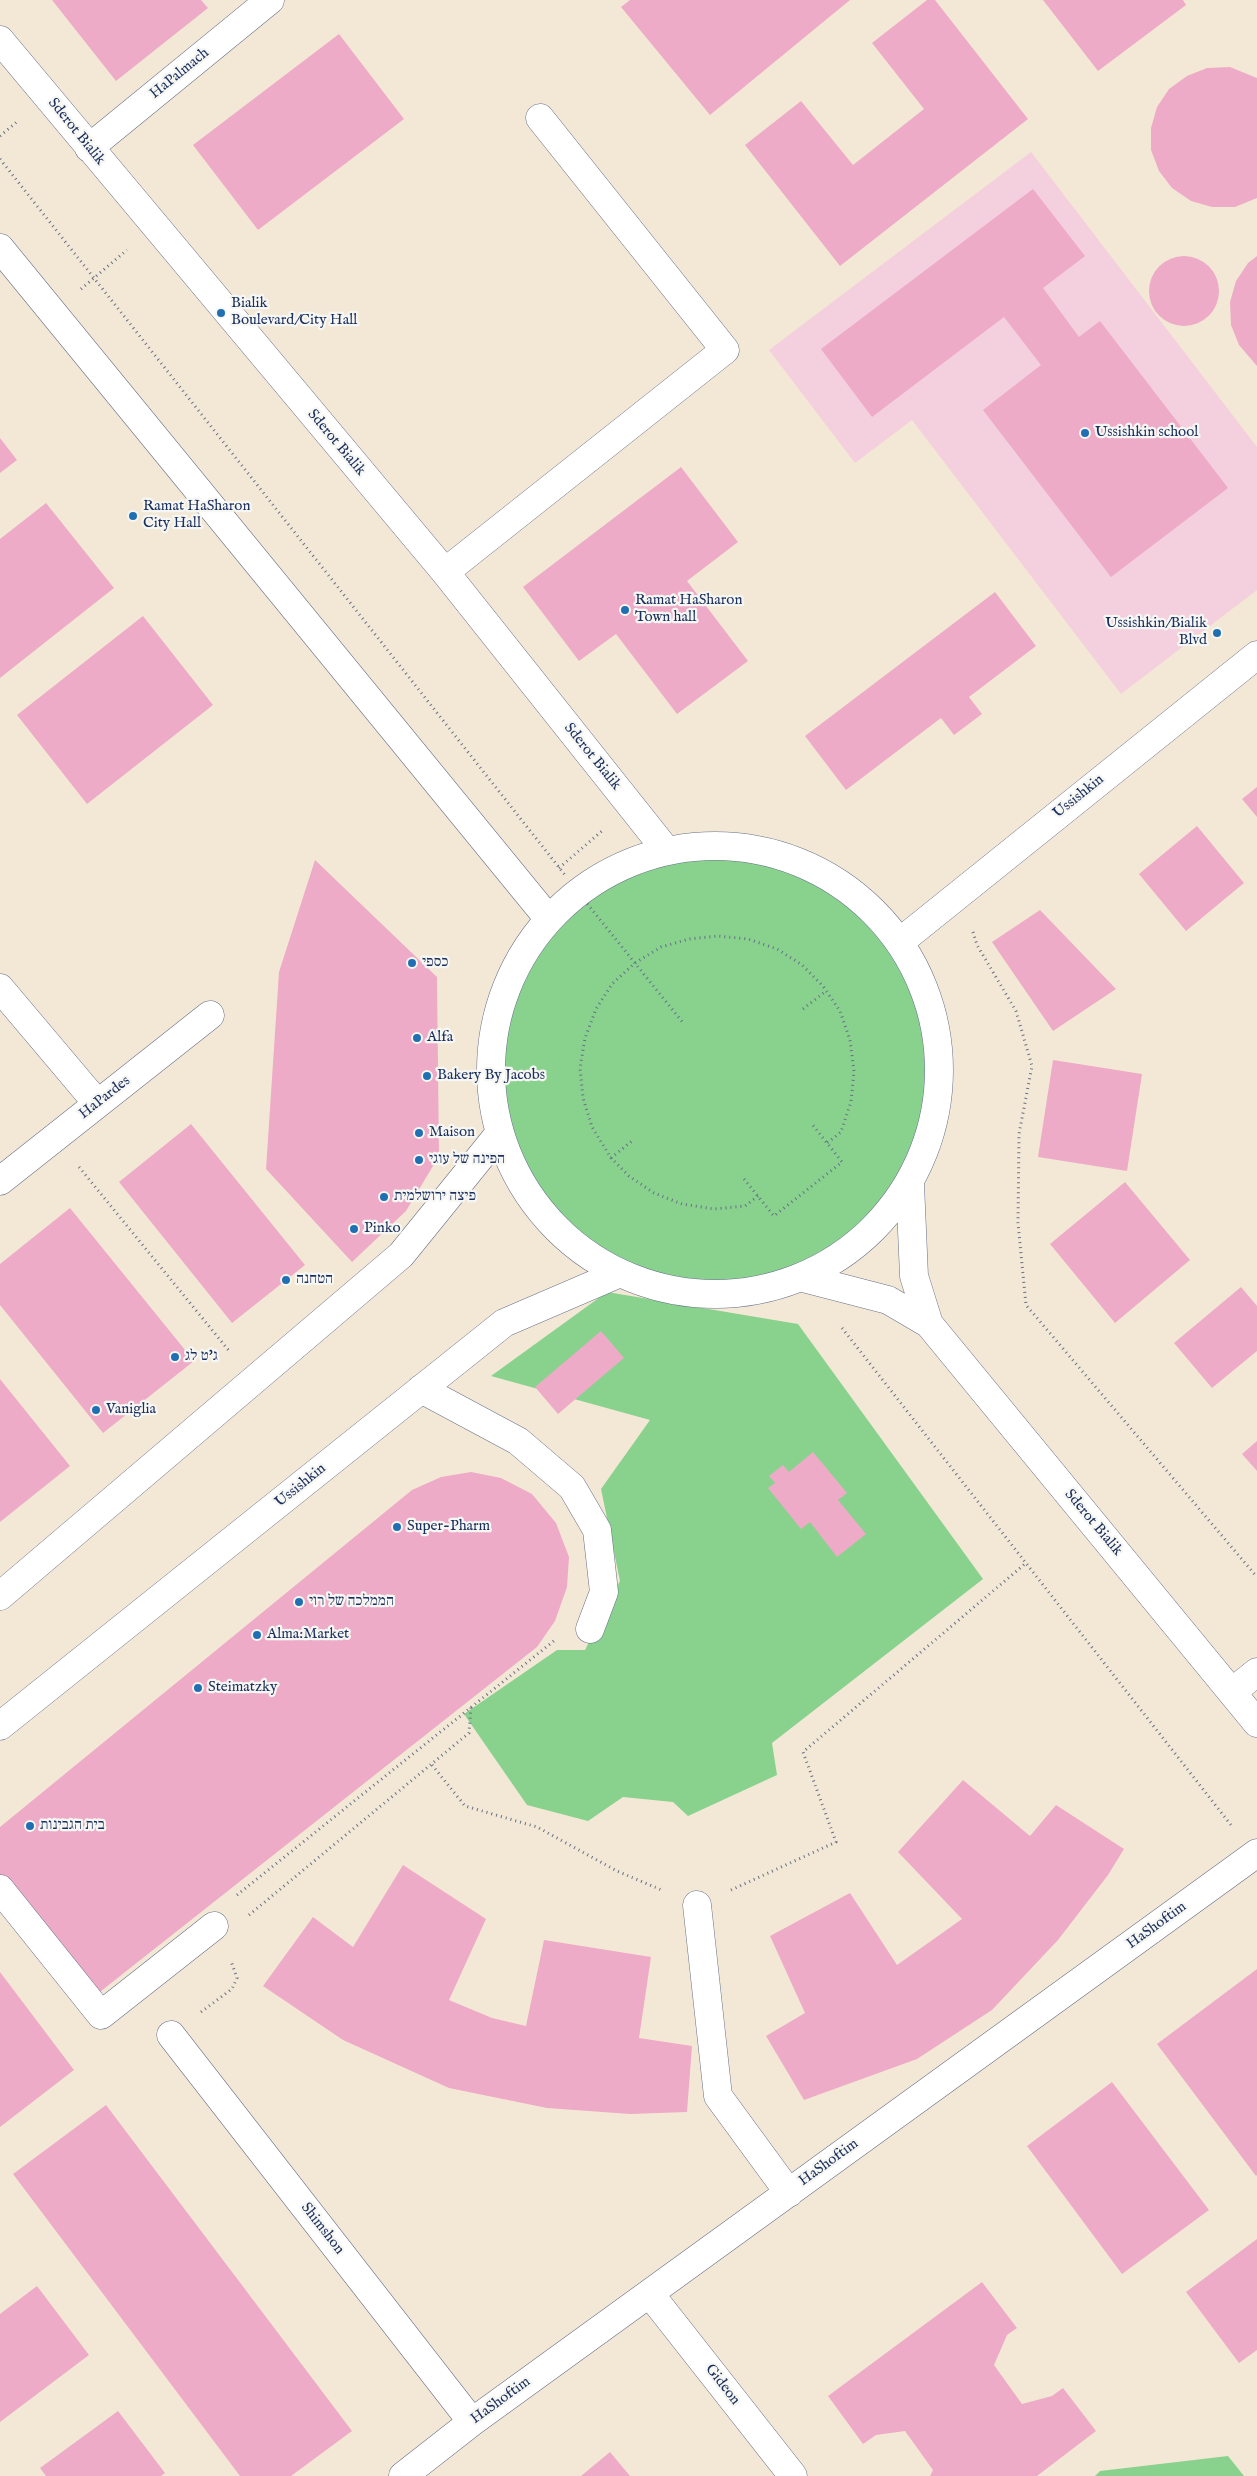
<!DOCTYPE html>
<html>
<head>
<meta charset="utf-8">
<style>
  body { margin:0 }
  canvas { display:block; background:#f3e8d5 }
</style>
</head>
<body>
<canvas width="1257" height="2476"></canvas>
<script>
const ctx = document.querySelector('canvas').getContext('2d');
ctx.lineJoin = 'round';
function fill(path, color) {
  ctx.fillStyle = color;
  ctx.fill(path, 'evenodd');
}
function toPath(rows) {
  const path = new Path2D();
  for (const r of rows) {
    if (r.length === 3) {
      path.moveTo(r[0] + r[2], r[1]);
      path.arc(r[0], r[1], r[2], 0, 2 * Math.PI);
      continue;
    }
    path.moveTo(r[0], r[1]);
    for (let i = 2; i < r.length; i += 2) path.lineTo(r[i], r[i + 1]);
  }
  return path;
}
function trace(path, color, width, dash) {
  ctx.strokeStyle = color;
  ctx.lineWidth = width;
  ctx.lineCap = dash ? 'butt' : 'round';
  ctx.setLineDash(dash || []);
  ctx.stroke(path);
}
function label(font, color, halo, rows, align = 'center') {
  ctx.font = font + ' "IM FELL English","Frank Ruhl Libre",serif';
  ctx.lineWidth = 4.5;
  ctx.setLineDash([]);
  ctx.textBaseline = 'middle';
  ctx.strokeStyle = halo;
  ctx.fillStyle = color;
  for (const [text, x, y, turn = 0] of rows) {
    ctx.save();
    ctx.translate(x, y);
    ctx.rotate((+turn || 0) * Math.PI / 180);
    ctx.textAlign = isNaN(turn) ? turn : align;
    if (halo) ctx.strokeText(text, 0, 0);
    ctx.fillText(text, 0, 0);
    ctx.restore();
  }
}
fill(toPath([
  [1031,152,1257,447,1257,590,1121,694,912,420,855,463,769,350]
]), '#f4cfdd');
fill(toPath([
  [715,1070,224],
  [607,1292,798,1324,983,1579,772,1743,777,1775,688,1816,673,1802,623,1797,588,1821,527,1805,464,1714,557,1650,585,1650,620,1581,601,1489,650,1420,491,1376],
  [1228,2456,1244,2476,1095,2476,1100,2471]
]), '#88d28e');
fill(toPath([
  [52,0,201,0,208,8,116,81],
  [630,0,850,0,710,115,621,7],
  [927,0,935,0,1028,119,840,266,745,145,801,101,853,165,924,109,872,43],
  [1043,0,1183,0,1186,5,1098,71],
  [339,34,404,119,258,230,193,145],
  [1230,67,1257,78,1257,198,1235,207,1212,207,1191,201,1172,188,1159,171,1151,150,1151,128,1157,107,1169,89,1187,76,1207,68],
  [1033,189,1085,256,1043,288,1079,337,1100,321,1228,488,1111,577,983,410,1041,365,1004,317,872,417,821,349],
  [1184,291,35],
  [1257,256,1257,366,1239,345,1231,325,1230,302,1236,281,1248,263],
  [0,438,17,460,0,473],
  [681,467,738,542,687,581,748,661,677,714,616,634,579,661,523,587],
  [46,503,114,588,0,678,0,539],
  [995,592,1036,646,969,697,982,714,954,735,941,718,846,790,805,736],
  [143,616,213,705,87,804,17,715],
  [1257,787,1257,817,1242,799],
  [1197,826,1244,883,1186,931,1139,874],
  [315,860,437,977,439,1156,406,1211,352,1262,266,1169,279,972],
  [1040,910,1116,989,1053,1031,992,942],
  [1053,1060,1142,1074,1127,1171,1038,1157],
  [191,1124,305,1265,232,1323,119,1182],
  [1125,1182,1190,1260,1115,1323,1050,1244],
  [70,1208,194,1361,103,1433,0,1305,0,1264],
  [1241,1287,1257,1306,1257,1351,1212,1388,1174,1343],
  [601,1331,624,1358,558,1414,535,1387],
  [0,1379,70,1466,0,1522],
  [1257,1441,1257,1471,1242,1454],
  [813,1452,847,1493,838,1500,866,1534,837,1557,810,1522,801,1529,768,1488,775,1483,769,1476,783,1465,789,1472],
  [471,1472,501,1478,532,1494,556,1523,569,1557,567,1587,555,1621,537,1647,96,1995,0,1879,0,1827,412,1490,441,1477],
  [963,1780,1030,1836,1056,1805,1124,1849,1108,1875,1058,1940,992,2010,917,2059,804,2100,766,2036,805,2013,770,1936,850,1893,897,1965,962,1919,898,1852],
  [403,1865,486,1919,449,2000,492,2018,526,2026,544,1940,651,1957,639,2038,692,2046,687,2112,630,2114,547,2108,449,2088,343,2040,263,1986,313,1917,353,1947],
  [1257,1969,1257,2175,1256,2176,1157,2044],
  [0,1972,74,2070,0,2127],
  [1112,2082,1209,2210,1122,2274,1027,2146],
  [106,2105,352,2431,291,2476,240,2476,13,2174],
  [1257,2239,1257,2350,1239,2363,1186,2292],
  [982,2282,1017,2328,1007,2335,994,2365,1022,2404,1052,2396,1063,2388,1096,2431,1037,2476,930,2476,933,2470,905,2431,876,2435,863,2444,828,2396],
  [37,2286,89,2355,0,2422,0,2314],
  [118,2411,165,2473,161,2476,46,2476,40,2468],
  [610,2452,630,2476,581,2476]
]), '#eeabc8');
const minor = toPath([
  [0,40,445,572,666,850],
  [89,148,270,0],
  [0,248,548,918],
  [445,572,725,350,540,118],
  [715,1070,224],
  [901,941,1257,655],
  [0,988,97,1103],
  [0,1181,210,1015],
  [910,1184,914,1276,929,1324],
  [803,1278,888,1300,929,1324,1257,1723],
  [421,1389,518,1441,572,1487,597,1530,604,1592,590,1629],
  [0,1596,401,1255,499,1134],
  [1232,1692,1257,1672],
  [0,1726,504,1323,618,1274],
  [0,1889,101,2015,214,1926],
  [697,1905,718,2096,789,2193],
  [171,2035,472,2422],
  [650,2294,793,2476],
  [403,2476,472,2422,1257,1853]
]);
trace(minor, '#677088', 29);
trace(toPath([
  [0,136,18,121],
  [0,159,565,875],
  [81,289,127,250],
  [559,868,602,831],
  [581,896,684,1024],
  [973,932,977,945,1016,1011,1032,1066,1019,1134,1018,1223,1026,1305,1257,1577],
  [803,1009,826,991],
  [611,1158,632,1141],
  [79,1167,230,1352],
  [744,1179,774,1216,842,1162,812,1124],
  [758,1196,745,1206,714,1209,682,1204,654,1193,629,1176,611,1158,592,1127,583,1098,580,1068,585,1038,596,1009,612,984,635,963,661,947,689,939,718,936,748,939,777,949,802,965,823,986,840,1011,850,1040,854,1071,851,1102,841,1132,827,1143],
  [842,1328,1231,1825],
  [432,1765,465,1806,537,1827,617,1871,664,1891],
  [731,1890,836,1842,803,1752,1026,1563],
  [237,1895,555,1640],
  [249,1915,469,1733,471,1707],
  [201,2012,232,1989,237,1978,231,1961]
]), '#677088', 3, [1, 4]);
trace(minor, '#fff', 28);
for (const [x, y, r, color] of [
  [221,313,5,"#1f6fb2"],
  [1085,433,5,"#1f6fb2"],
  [133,516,5,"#1f6fb2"],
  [625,610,5,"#1f6fb2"],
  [1217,633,5,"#1f6fb2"],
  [412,963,5,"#1f6fb2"],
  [417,1038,5,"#1f6fb2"],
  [427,1076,5,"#1f6fb2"],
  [419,1133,5,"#1f6fb2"],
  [419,1160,5,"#1f6fb2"],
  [384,1197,5,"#1f6fb2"],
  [354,1229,5,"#1f6fb2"],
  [286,1280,5,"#1f6fb2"],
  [175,1357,5,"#1f6fb2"],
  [96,1410,5,"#1f6fb2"],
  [397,1527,5,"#1f6fb2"],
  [299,1602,5,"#1f6fb2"],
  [257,1635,5,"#1f6fb2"],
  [198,1688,5,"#1f6fb2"],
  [30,1826,5,"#1f6fb2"]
]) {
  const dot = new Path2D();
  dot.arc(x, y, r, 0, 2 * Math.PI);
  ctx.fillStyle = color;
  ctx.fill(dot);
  trace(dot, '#f6f6f2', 2);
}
label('15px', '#1b2f5e', '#f6f6f2', [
  ["HaPalmach",180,74,-39],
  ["Sderot Bialik",76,132,51],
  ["Sderot Bialik",336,443,50],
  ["Sderot Bialik",592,757,51],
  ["Ussishkin",1079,797,-39],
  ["HaPardes",105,1098,-38],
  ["Ussishkin",301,1486,-39],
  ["Sderot Bialik",1093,1523,50],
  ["HaShoftim",1157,1926,-36],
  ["HaShoftim",829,2163,-36],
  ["Shimshon",322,2229,52],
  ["Gideon",722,2385,52],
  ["HaShoftim",501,2401,-36]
]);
label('15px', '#1b2f5e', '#f6f6f2', [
  ["Bialik",231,304],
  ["Boulevard/City Hall",231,321],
  ["Ussishkin school",1095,433],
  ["Ramat HaSharon",143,507],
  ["City Hall",143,524],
  ["Ramat HaSharon",635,601],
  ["Town hall",635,618],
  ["Ussishkin/Bialik",1207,624,"right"],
  ["Blvd",1207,641,"right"],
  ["כספי",422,963],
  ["Alfa",427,1038],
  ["Bakery By Jacobs",437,1076],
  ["Maison",429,1133],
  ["הפינה של עוגי",429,1160],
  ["פיצה ירושלמית",394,1197],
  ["Pinko",364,1229],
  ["הטחנה",296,1280],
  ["ג'ט לג",185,1357],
  ["Vaniglia",106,1410],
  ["Super-Pharm",407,1527],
  ["הממלכה של רוי",309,1602],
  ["Alma:Market",267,1635],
  ["Steimatzky",208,1688],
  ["בית הגבינות",40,1826]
], 'left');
</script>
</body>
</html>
